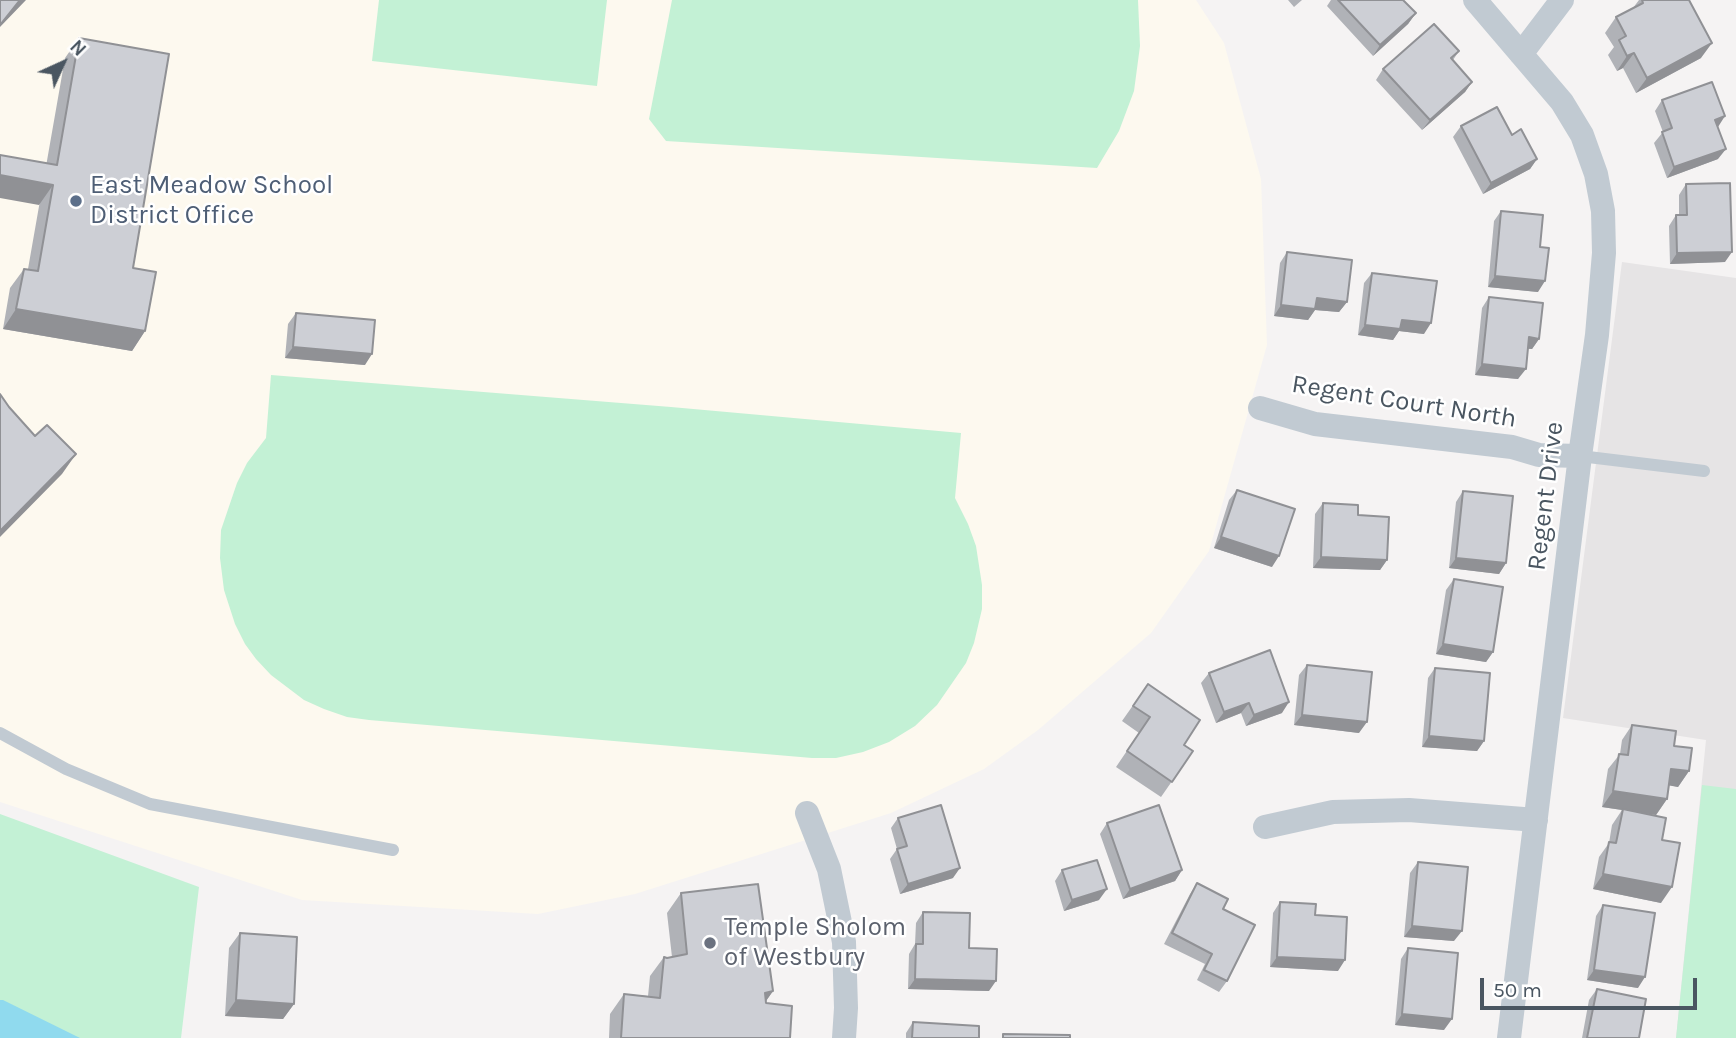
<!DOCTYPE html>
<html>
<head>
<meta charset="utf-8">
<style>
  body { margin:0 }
  #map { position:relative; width:1736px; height:1038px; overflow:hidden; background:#f5f3f3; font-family:Karla,sans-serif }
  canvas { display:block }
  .north { position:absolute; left:28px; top:28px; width:70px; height:70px; -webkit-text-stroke:5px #fff; paint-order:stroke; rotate:45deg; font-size:19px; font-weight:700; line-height:28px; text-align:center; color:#4a5661 }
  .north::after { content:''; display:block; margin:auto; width:24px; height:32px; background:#4a5661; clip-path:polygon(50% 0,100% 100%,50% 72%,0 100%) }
  .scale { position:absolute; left:1480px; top:978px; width:217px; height:32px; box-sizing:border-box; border:4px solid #4a5661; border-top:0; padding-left:9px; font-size:21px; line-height:24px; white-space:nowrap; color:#4a5661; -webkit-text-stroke:5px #fff; paint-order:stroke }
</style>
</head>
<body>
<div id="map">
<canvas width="1736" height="1038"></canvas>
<div class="north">N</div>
<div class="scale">50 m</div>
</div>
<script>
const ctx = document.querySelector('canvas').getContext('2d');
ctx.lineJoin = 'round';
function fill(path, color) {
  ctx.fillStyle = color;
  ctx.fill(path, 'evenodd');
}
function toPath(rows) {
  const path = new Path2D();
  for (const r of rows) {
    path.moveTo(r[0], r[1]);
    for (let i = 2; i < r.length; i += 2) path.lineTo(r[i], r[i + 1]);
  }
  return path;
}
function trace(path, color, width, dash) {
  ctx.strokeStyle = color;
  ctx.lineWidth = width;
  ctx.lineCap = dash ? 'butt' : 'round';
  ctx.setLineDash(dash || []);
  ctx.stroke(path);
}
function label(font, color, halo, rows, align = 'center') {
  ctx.font = font + ' Karla,sans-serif';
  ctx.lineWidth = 5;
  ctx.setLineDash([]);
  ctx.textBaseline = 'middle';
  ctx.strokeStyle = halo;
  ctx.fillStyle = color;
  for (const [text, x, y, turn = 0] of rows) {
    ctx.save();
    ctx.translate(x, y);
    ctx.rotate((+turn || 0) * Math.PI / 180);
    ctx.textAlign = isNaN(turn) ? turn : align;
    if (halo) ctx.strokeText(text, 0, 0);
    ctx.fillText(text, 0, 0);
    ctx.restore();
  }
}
fill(toPath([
  [0,0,1196,0,1224,43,1261,179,1267,345,1209,551,1151,633,1038,730,984,769,891,813,635,894,538,914,302,900,0,802]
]), '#fdf9ef');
fill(toPath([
  [1622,262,1736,278,1736,1038,1676,1038,1706,740,1563,718]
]), '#e6e4e5');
fill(toPath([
  [379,0,607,0,597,86,372,61],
  [672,0,1138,0,1140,46,1134,91,1119,131,1097,168,666,141,649,119],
  [271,375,671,407,961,433,955,498,968,524,976,546,982,585,982,609,974,643,966,663,937,705,915,726,889,742,863,752,836,758,812,758,369,720,347,717,324,709,304,700,271,675,256,659,245,644,235,624,224,590,220,558,221,530,237,483,247,463,266,438],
  [1702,785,1736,789,1736,1038,1676,1038],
  [0,814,199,887,181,1038,0,1038]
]), '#c3f1d5');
fill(toPath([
  [0,1000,3,1000,80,1038,0,1038]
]), '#90daee');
trace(toPath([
  [1580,456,1704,471],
  [0,733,66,769,150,804,393,850]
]), '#c1cad2', 12);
trace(toPath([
  [1475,0,1562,102,1582,135,1596,174,1603,211,1604,253,1597,335,1580,456,1509,1038],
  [1521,54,1562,0],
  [1260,408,1315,424,1512,447,1539,455,1580,456],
  [807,813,829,869,844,942,846,1008,844,1038],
  [1265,827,1333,812,1409,810,1536,820]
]), '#c1cad2', 24);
fill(toPath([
  [1288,0,1302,0,1294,7],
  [1331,0,1403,0,1416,13,1408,24,1373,56,1327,6],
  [1639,0,1689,0,1701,58,1636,93,1623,68,1617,71,1608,55,1614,47,1605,33,1616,17,1633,8],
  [79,38,133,268,145,331,132,351,3,329,10,288,24,269,28,269,65,58],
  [1459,51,1453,60,1472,82,1465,92,1422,130,1376,80,1383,69],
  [1662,100,1717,127,1718,159,1667,178,1654,143,1663,132,1655,111],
  [1461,126,1512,135,1537,159,1530,169,1483,194,1453,137],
  [1686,184,1725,262,1670,264,1669,226,1676,215,1679,215,1679,195],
  [1501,211,1540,247,1538,292,1488,287,1494,221],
  [1287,252,1347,302,1339,312,1315,310,1308,320,1274,316,1280,263],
  [1372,273,1424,334,1399,331,1393,340,1358,335,1364,283],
  [1489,297,1539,339,1532,349,1528,349,1518,379,1475,375,1482,308],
  [296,313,365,365,285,358,288,324],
  [1237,490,1272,567,1214,548,1229,500],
  [1463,491,1506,563,1499,574,1449,568,1456,502],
  [1323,503,1358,515,1387,560,1380,570,1313,568,1315,514],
  [1454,579,1493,652,1486,662,1436,654,1446,590],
  [1307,665,1359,733,1294,725,1299,675],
  [1435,668,1484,741,1477,751,1422,747,1428,678],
  [1209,673,1282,713,1246,726,1241,713,1216,723,1201,683],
  [1148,684,1184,745,1193,751,1161,797,1116,767,1139,733,1122,721],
  [1632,725,1674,746,1689,771,1678,787,1669,785,1667,799,1656,815,1626,810,1662,840,1661,903,1593,889,1599,857,1609,843,1612,825,1622,810,1602,807,1608,769,1620,754,1622,740],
  [898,818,953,878,900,894,890,859,897,849,891,828],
  [1107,823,1182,870,1175,881,1123,899,1100,834],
  [1418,862,1454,941,1404,937,1410,873],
  [1062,870,1099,900,1064,911,1055,881],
  [1197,883,1223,909,1227,981,1219,992,1197,980,1205,964,1164,944,1190,894],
  [681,893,773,991,766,1001,766,1003,790,1038,609,1038,610,1014,624,994,648,996,650,976,664,957,667,958,672,957,667,913],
  [1280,902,1315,915,1338,971,1270,967,1273,913],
  [1603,905,1638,988,1587,980,1596,916],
  [923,912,969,948,989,991,908,989,909,954,915,944,916,923],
  [240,933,294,1004,283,1019,225,1016,229,948],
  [1408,948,1444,1030,1395,1025,1401,959],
  [1597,989,1639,1038,1582,1038,1589,1000],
  [913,1022,979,1038,906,1038,906,1033]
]), '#b0b2b7');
fill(toPath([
  [20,0,26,0,0,27,0,25],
  [1416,13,1408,24,1373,56,1380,45],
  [1712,43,1701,58,1636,93,1647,78],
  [1634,53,1623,68,1617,71,1627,56],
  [1472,82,1465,92,1422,130,1430,120],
  [1725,116,1718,127,1715,120],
  [1726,149,1718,159,1667,178,1674,167],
  [1537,159,1530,169,1483,194,1491,183],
  [0,175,53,185,39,205,0,198],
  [1732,252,1725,262,1670,264,1677,253],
  [1495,276,1545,281,1538,292,1488,287],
  [1317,298,1347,302,1339,312,1315,310,1308,320,1274,316,1281,305],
  [16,309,145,331,132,351,3,329],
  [1402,320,1431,323,1424,334,1399,331,1393,340,1358,335,1365,325],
  [1529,337,1539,339,1532,349,1522,348],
  [293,347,372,354,365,365,285,358],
  [1482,364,1526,369,1518,379,1475,375],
  [76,454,62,474,0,537,0,531],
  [1221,537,1279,556,1272,567,1214,548],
  [1321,557,1387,560,1380,570,1313,568],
  [1456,558,1506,563,1499,574,1449,568],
  [1443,644,1493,652,1486,662,1436,654],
  [1289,702,1282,713,1246,726,1254,715],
  [1249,703,1241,713,1216,723,1224,712],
  [1302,715,1367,722,1359,733,1294,725],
  [1429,736,1484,741,1477,751,1422,747],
  [1671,769,1689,771,1678,787,1661,784],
  [1613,791,1667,799,1656,815,1602,807],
  [960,868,953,878,900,894,908,884],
  [1182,870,1175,881,1123,899,1130,889],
  [1603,874,1672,887,1661,903,1593,889],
  [1107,889,1099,900,1064,911,1072,900],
  [1412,926,1462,931,1454,941,1404,937],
  [1277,957,1345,960,1338,971,1270,967],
  [1594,970,1645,977,1638,988,1587,980],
  [915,979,996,981,989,991,908,989],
  [773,991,759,1011,765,993],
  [236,1000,294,1004,283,1019,225,1016],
  [1402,1014,1452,1019,1444,1030,1395,1025]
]), '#909195');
const building = toPath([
  [0,0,20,0,0,25,0,0],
  [1338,0,1403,0,1416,13,1380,45,1338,0],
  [1642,0,1689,0,1712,43,1647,78,1634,53,1627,56,1619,40,1626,36,1616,17,1643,3,1642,0],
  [1434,24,1459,51,1451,58,1472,82,1430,120,1383,69,1434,24],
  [79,38,169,54,133,268,156,272,145,331,16,309,24,269,38,271,53,185,0,175,0,155,57,165,79,38],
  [1712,82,1725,116,1715,120,1726,149,1674,167,1662,132,1672,128,1662,100,1712,82],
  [1497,107,1512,135,1521,129,1537,159,1491,183,1461,126,1497,107],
  [1730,183,1732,252,1677,253,1676,215,1687,215,1686,184,1730,183],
  [1501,211,1543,215,1540,247,1549,248,1545,281,1495,276,1501,211],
  [1287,252,1352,260,1347,302,1317,298,1315,309,1281,305,1287,252],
  [1372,273,1437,281,1431,323,1402,320,1400,329,1365,325,1372,273],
  [1489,297,1543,303,1539,339,1529,337,1526,369,1482,364,1489,297],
  [296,313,375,320,372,354,293,347,296,313],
  [0,394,9,407,35,436,47,425,76,454,0,531,0,394],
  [1237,490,1295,509,1279,556,1221,537,1237,490],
  [1463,491,1513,496,1506,563,1456,558,1463,491],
  [1323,503,1358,505,1358,515,1389,517,1387,560,1321,557,1323,503],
  [1454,579,1503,587,1493,652,1443,644,1454,579],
  [1270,650,1289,702,1254,715,1249,703,1224,712,1209,673,1270,650],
  [1307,665,1372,672,1367,722,1302,715,1307,665],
  [1435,668,1490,673,1484,741,1429,736,1435,668],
  [1148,684,1200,720,1184,745,1193,751,1172,782,1127,751,1150,717,1133,706,1148,684],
  [1632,725,1676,731,1674,746,1692,748,1689,771,1671,769,1667,799,1613,791,1619,754,1628,755,1632,725],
  [941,805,960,868,908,884,897,849,907,846,898,818,941,805],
  [1159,805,1182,870,1130,889,1107,823,1159,805],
  [1623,809,1666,818,1662,840,1680,843,1672,887,1603,874,1609,842,1616,843,1623,809],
  [1097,860,1107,889,1072,900,1062,870,1097,860],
  [1418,862,1468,867,1462,931,1412,926,1418,862],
  [1197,883,1228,899,1223,909,1255,925,1227,981,1204,970,1212,954,1172,933,1197,883],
  [758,884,773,991,765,993,766,1003,792,1006,790,1038,621,1038,624,994,660,998,664,957,667,958,687,954,681,893,758,884],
  [1280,902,1316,904,1315,915,1347,917,1345,960,1277,957,1280,902],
  [1603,905,1655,913,1645,977,1594,970,1603,905],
  [923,912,970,913,969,948,997,949,996,981,915,979,916,944,923,944,923,912],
  [240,933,297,937,294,1004,236,1000,240,933],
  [1408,948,1458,953,1452,1019,1402,1014,1408,948],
  [1597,989,1646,999,1639,1038,1587,1038,1597,989],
  [913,1022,979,1026,979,1038,912,1038,913,1022],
  [1003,1034,1070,1035,1070,1038,1003,1038,1003,1034]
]);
fill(building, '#cdcfd5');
trace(building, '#909195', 2);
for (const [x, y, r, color] of [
  [76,201,7,"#5c6f8a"],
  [710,943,7,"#6b7280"]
]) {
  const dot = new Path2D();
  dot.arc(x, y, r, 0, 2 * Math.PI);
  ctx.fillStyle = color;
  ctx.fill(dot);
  trace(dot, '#fff', 2.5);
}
label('26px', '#4e5e75', '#fff', [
  ["East Meadow School",90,186],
  ["District Office",90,216]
], 'left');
label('26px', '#4a5661', '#fff', [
  ["Regent Court North",1404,402,9],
  ["Regent Drive",1546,496,-83]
]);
label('26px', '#5b616d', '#fff', [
  ["Temple Sholom",724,928],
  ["of Westbury",724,958]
], 'left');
</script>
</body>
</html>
